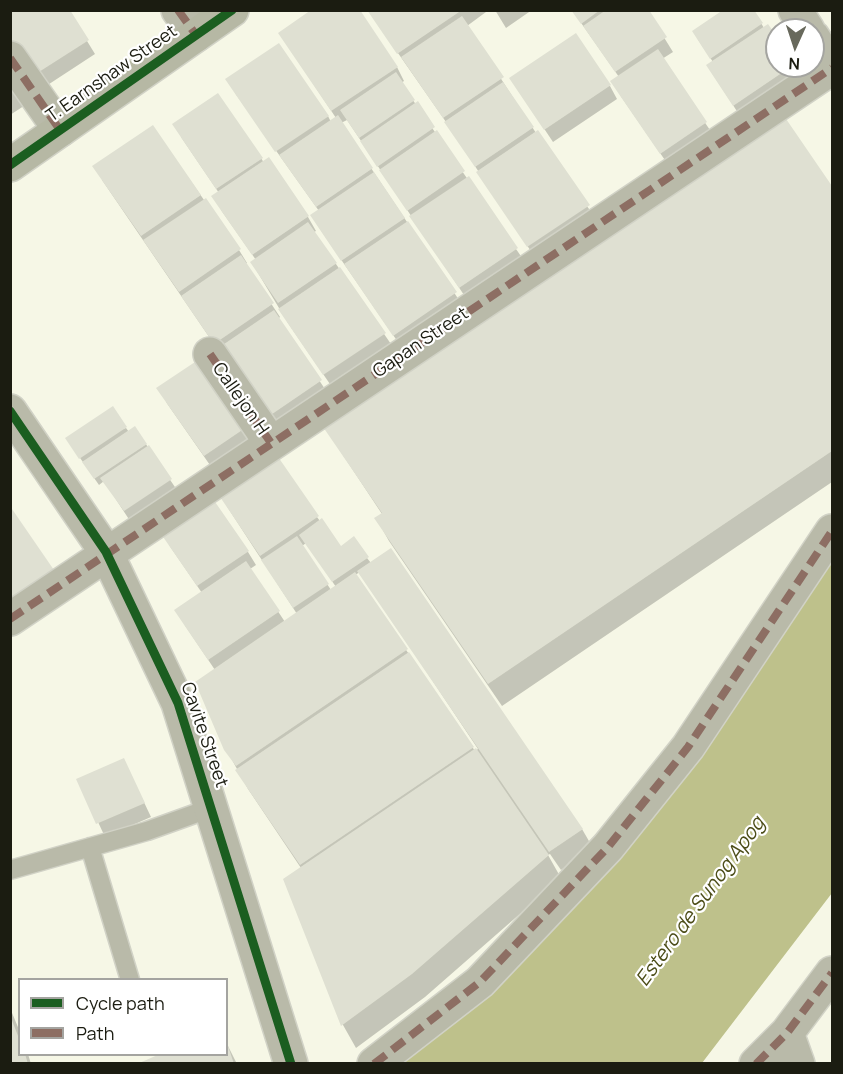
<!DOCTYPE html>
<html>
<head>
<meta charset="utf-8">
<style>
  body { margin:0 }
  #map { position:relative; width:843px; height:1074px; overflow:hidden; background:#f6f7e6; font-family:Manrope,sans-serif }
  canvas { display:block }
  .frame { position:absolute; inset:0; border:12px solid #1b1c11; pointer-events:none }
  .legend { position:absolute; left:18px; top:978px; width:210px; height:78px; box-sizing:border-box; background:#fff; border:2px solid #a4a4a0; margin:0; padding:8px 10px; list-style:none; font-size:18px; color:#1b1c11 }
  .legend li { display:flex; align-items:center; gap:12px; height:30px }
  .legend b { width:30px; border:2px solid #a4a4a0 }
  .north { position:absolute; left:765px; top:18px; width:60px; height:60px; box-sizing:border-box; background:#fff; border:2px solid #a4a4a0; border-radius:50%; rotate:183deg; font-size:16px; font-weight:700; line-height:24px; text-align:center; color:#1b1c11 }
  .north::after { content:''; display:block; margin:auto; width:21px; height:27px; background:#68695c; clip-path:polygon(50% 0,100% 100%,50% 72%,0 100%) }
</style>
</head>
<body>
<div id="map">
<canvas width="843" height="1074"></canvas>
<div class="frame"></div>
<ul class="legend">
<li><b style="height:8px;background:#1b5e20"></b>Cycle path</li>
<li><b style="height:8px;background:#8d6e63"></b>Path</li>
</ul>
<div class="north">N</div>
</div>
<script>
const ctx = document.querySelector('canvas').getContext('2d');
ctx.lineJoin = 'round';
function fill(path, color) {
  ctx.fillStyle = color;
  ctx.fill(path, 'evenodd');
}
function toPath(rows) {
  const path = new Path2D();
  for (const r of rows) {
    path.moveTo(r[0], r[1]);
    for (let i = 2; i < r.length; i += 2) path.lineTo(r[i], r[i + 1]);
  }
  return path;
}
function trace(path, color, width, dash) {
  ctx.strokeStyle = color;
  ctx.lineWidth = width;
  ctx.lineCap = dash ? 'butt' : 'round';
  ctx.setLineDash(dash || []);
  ctx.stroke(path);
}
function label(font, color, halo, rows, align = 'center') {
  ctx.font = font + ' Manrope,sans-serif';
  ctx.lineWidth = 4.5;
  ctx.setLineDash([]);
  ctx.textBaseline = 'middle';
  ctx.strokeStyle = halo;
  ctx.fillStyle = color;
  for (const [text, x, y, turn = 0] of rows) {
    ctx.save();
    ctx.translate(x, y);
    ctx.rotate((+turn || 0) * Math.PI / 180);
    ctx.textAlign = isNaN(turn) ? turn : align;
    if (halo) ctx.strokeText(text, 0, 0);
    ctx.fillText(text, 0, 0);
    ctx.restore();
  }
}
fill(toPath([
  [832,559,832,893,702,1063,386,1064,544,939,612,865,676,784]
]), '#bec18b');
fill(toPath([
  [68,10,95,54,40,90,10,46],
  [368,10,485,10,486,12,467,26,536,133,596,219,536,259,446,122],
  [495,10,532,10,506,28],
  [572,10,647,10,673,52,662,59,714,136,669,166,620,95,619,77],
  [753,10,764,28,777,40,777,66,795,66,802,78,742,119,716,79,713,62,697,38],
  [280,34,397,67,404,81,401,83,525,262,468,301,347,120,341,123,463,306,402,348,320,229,319,211,235,93,328,116,331,122,336,118],
  [10,71,30,102,10,115],
  [511,79,610,86,617,99,553,142],
  [782,115,832,189,832,482,502,706,389,541,376,518,382,514,323,425],
  [153,127,239,250,247,263,245,264,280,317,278,319,329,395,268,436,218,350,102,180],
  [181,137,261,158,264,163,269,159,308,217,316,231,314,232,393,347,332,387,288,323,252,263,256,260,221,210,219,193],
  [166,402,260,436,212,468],
  [126,428,129,432,135,428,179,493,132,524,104,481,99,485,71,445],
  [211,498,248,552,256,565,250,569,285,622,297,614,226,505,317,517,340,548,367,558,582,829,593,848,561,870,550,854,548,855,561,878,425,997,356,1048,343,1025,284,879,301,868,248,789,226,749,215,670,184,624,202,593,169,545],
  [306,543,336,587,331,590,302,546],
  [360,572,478,749,475,751,355,575],
  [124,760,151,817,105,837,78,779],
  [10,1008,20,1032,20,1054,28,1054,31,1064,10,1064],
  [226,1042,237,1064,140,1064,226,1054]
]), '#0003');
fill(toPath([
  [10,10,70,10,89,40,31,77,10,47],
  [311,10,360,10,398,67,331,111,278,33],
  [367,10,462,10,397,54],
  [571,10,600,10,581,24],
  [606,10,649,10,667,37,615,72,583,26],
  [723,10,754,10,763,23,710,59,692,31],
  [462,16,504,77,443,118,401,57],
  [768,24,777,37,777,66,792,66,733,106,706,65],
  [576,33,611,85,544,130,509,78],
  [279,43,329,116,275,152,225,79],
  [658,49,707,122,660,154,610,81],
  [396,72,415,100,359,138,340,110],
  [503,82,534,127,475,167,444,122],
  [218,93,263,158,216,189,172,124],
  [418,101,435,127,377,167,360,141],
  [782,113,832,186,832,451,488,684,374,518,382,513,321,424],
  [338,115,373,168,316,207,279,155],
  [153,125,201,195,141,236,92,166],
  [437,130,465,171,407,211,379,170],
  [538,130,590,205,527,247,476,172],
  [269,157,309,216,252,255,211,196],
  [374,172,405,218,341,261,310,215],
  [469,176,518,248,459,288,409,216],
  [206,198,241,249,179,292,143,240],
  [408,221,457,292,393,336,344,264],
  [308,222,337,263,278,303,250,262],
  [241,255,274,303,214,344,181,296],
  [340,267,386,333,323,375,278,309],
  [274,310,322,380,259,423,211,353],
  [207,354,254,422,204,456,156,388],
  [113,406,127,427,79,459,65,438],
  [135,426,147,444,94,479,82,462],
  [149,445,172,479,124,511,100,478],
  [274,451,319,516,260,556,216,491],
  [211,496,249,551,197,586,159,531],
  [12,509,56,573,10,604,10,510],
  [322,518,341,546,354,536,369,557,332,582,299,535],
  [297,536,329,584,293,608,261,560],
  [391,548,583,829,549,852,357,571],
  [246,561,280,611,208,660,174,610],
  [355,572,408,649,236,766,224,750,195,682],
  [409,652,474,747,300,865,235,770],
  [476,748,549,855,412,974,341,1026,283,879],
  [124,758,145,803,96,824,76,779],
  [11,1018,20,1041,20,1054,25,1054,28,1064,10,1064],
  [227,1043,234,1064,137,1064,160,1054,226,1054]
]), '#dfe0d2');
const lane = toPath([
  [90,847,130,980],
  [10,870,147,831,211,808]
]);
const street = toPath([
  [178,10,196,35],
  [795,10,808,30],
  [813,37,832,67],
  [10,58,60,130],
  [210,354,271,443],
  [10,411,106,552,178,703,291,1064],
  [10,619,832,68],
  [787,1033,798,1064],
  [374,1064,480,982,608,847,688,747,832,531],
  [756,1064,787,1033,832,973]
]);
const secondary = toPath([
  [10,165,232,10]
]);
trace(lane, '#d1d2c6', 21);
trace(street, '#d1d2c6', 36);
trace(secondary, '#d1d2c6', 36);
trace(lane, '#b9baa9', 18);
trace(street, '#b9baa9', 33);
trace(secondary, '#b6b8a4', 33);
trace(toPath([
  [178,10,196,35],
  [10,58,60,130],
  [210,354,271,443],
  [10,619,832,68],
  [374,1064,480,982,608,847,688,747,832,531],
  [756,1064,787,1033,832,973]
]), '#8d6e63', 8, [15, 8]);
trace(toPath([
  [10,165,232,10],
  [10,411,106,552,178,703,291,1064]
]), '#1b5e20', 9);
label('18px', '#1b1c11', '#fff', [
  ["T. Earnshaw Street",112,74,-35],
  ["Gapan Street",421,343,-34],
  ["Callejon H",240,399,55],
  ["Cavite Street",204,735,71]
]);
label('italic 20px', '#4c4d18', '#fff', [
  ["Estero de Sunog Apog",701,902,-54]
]);
</script>
</body>
</html>
